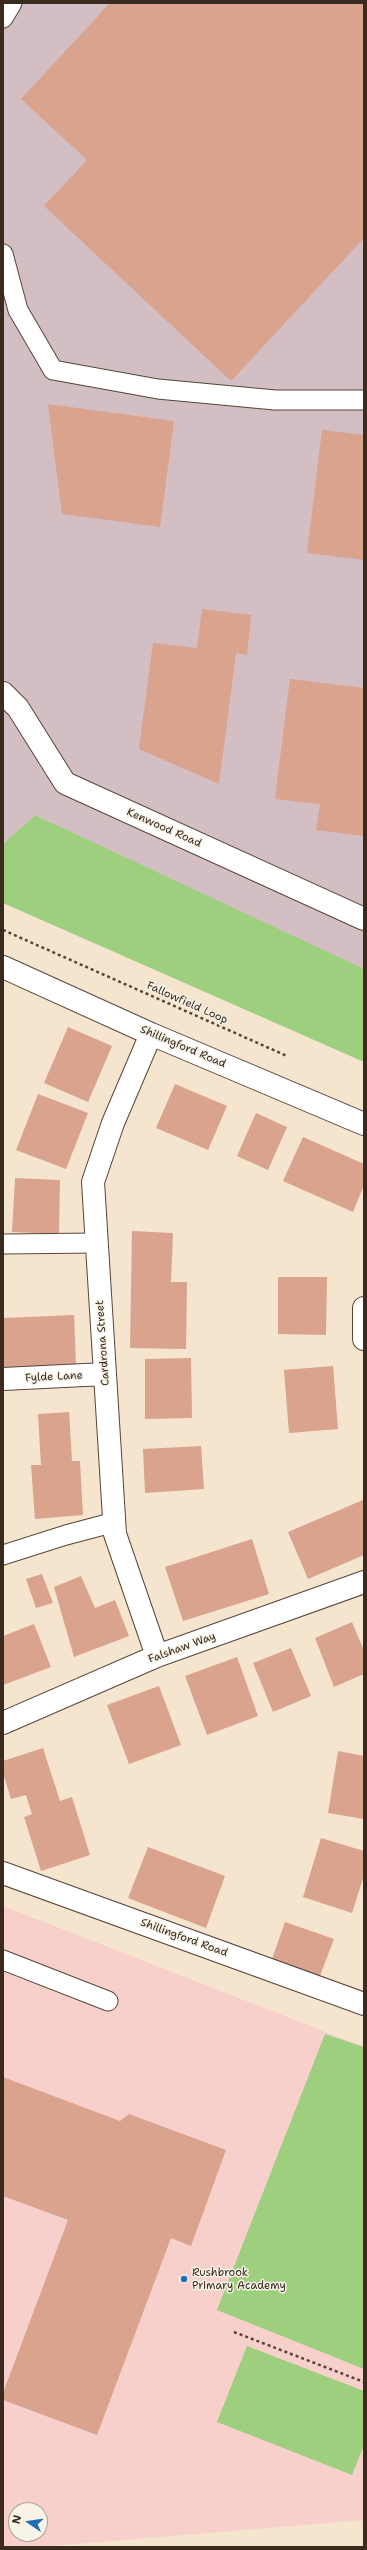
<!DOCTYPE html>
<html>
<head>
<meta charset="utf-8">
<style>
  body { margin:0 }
  #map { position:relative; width:367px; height:2550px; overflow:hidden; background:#f5e4ce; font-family:"Shantell Sans",sans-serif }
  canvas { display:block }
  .frame { position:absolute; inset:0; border:4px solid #3b2a1e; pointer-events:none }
  .north { position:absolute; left:8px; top:2502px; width:40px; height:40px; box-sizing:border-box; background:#f7f3e8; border:1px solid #aca397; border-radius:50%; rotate:283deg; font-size:11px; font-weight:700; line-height:16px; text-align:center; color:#3b2a1e }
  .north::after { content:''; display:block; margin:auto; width:14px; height:18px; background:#1f6fb2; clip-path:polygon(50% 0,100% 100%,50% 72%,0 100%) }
</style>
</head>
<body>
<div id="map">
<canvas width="367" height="2550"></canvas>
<div class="frame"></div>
<div class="north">N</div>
</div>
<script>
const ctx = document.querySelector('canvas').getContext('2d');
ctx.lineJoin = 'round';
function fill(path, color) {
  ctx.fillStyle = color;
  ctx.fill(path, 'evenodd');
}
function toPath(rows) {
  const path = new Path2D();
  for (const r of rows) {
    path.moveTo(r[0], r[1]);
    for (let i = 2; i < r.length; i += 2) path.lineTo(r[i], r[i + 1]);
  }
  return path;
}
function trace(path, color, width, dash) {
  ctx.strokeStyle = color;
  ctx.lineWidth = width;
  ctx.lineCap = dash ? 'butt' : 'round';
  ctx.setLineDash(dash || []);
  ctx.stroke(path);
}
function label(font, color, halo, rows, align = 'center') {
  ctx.font = font + ' "Shantell Sans",sans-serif';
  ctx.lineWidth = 3;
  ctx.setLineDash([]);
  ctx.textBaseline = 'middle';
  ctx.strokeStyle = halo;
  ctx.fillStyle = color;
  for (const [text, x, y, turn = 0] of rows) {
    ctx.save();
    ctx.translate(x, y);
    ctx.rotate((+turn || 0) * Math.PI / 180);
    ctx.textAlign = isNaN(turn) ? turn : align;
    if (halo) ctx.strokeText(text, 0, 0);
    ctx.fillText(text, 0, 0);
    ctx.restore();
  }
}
fill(toPath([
  [3,1906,364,2047,364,2520,41,2547,3,2547],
  [16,2510,40,2510,40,2534,16,2534]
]), '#f7d0cc');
fill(toPath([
  [3,3,364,3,364,972,35,815,3,844]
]), '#d2bec3');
fill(toPath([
  [35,815,364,969,364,1062,3,903,3,844],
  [325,2034,364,2047,364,2369,217,2310],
  [247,2346,364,2391,364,2445,352,2475,217,2422]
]), '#9dcf7f');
fill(toPath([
  [110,3,364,3,364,238,231,381,44,206,87,160,21,99],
  [48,404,174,421,160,527,62,514],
  [322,430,364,435,364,560,307,553],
  [202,609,251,615,247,655,236,653,219,784,139,749,153,643,197,648],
  [290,679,364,688,364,836,316,830,320,804,275,799],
  [68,1027,112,1046,88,1102,44,1083],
  [175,1084,227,1106,208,1150,156,1128],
  [38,1094,88,1113,66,1169,16,1150],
  [256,1113,287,1127,268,1170,237,1156],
  [303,1137,364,1164,364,1185,353,1212,283,1181],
  [15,1178,60,1180,59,1234,12,1232],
  [132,1231,173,1233,171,1282,187,1282,186,1349,130,1348],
  [278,1277,327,1277,326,1335,278,1334],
  [74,1315,76,1365,3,1368,3,1318],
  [191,1358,192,1418,145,1419,145,1359],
  [333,1366,338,1429,289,1433,284,1370],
  [69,1412,72,1461,80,1461,83,1515,35,1519,31,1465,41,1465,38,1414],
  [201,1446,204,1489,145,1493,143,1449],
  [363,1500,364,1555,308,1579,288,1532],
  [252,1539,269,1594,183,1621,165,1567],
  [42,1574,53,1603,36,1608,26,1579],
  [81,1576,95,1608,115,1600,129,1636,74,1657,54,1587],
  [352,1622,364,1651,364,1674,334,1687,315,1638],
  [34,1624,51,1667,3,1685,3,1636],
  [291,1648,311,1696,273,1712,253,1663],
  [237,1657,258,1716,207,1735,185,1676],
  [159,1686,181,1745,129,1764,107,1705],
  [43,1748,60,1801,72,1797,90,1855,41,1871,24,1817,32,1814,26,1795,11,1799,3,1773,3,1761],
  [338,1751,364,1756,364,1819,328,1813],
  [321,1838,364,1851,364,1875,352,1913,303,1897],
  [148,1847,225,1876,206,1928,128,1898],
  [285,1922,334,1939,320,1976,272,1959],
  [3,2077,120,2121,129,2114,226,2150,191,2246,171,2238,97,2435,3,2400,3,2393,68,2220,3,2196]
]), '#daa38d');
const service = toPath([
  [3,18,12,3],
  [3,254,18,310,53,370,158,389,275,400,364,400],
  [3,1244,97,1243],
  [3,1555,66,1535,115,1522],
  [3,1960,108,2001]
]);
const minor = toPath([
  [3,693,18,708,65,783,364,919],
  [3,967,151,1034,364,1124],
  [151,1034,113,1123,93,1182,115,1534,157,1656],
  [364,1308,364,1339],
  [3,1379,105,1374],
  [3,1723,157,1656,364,1582],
  [3,1873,364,2004]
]);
trace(service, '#574638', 21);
trace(minor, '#574638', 24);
trace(toPath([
  [3,930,287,1056],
  [234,2332,364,2382]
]), '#574638', 2.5, [3, 3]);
trace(service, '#fff', 19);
trace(minor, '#fff', 22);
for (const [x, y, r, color] of [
  [184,2279,4,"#1f6fb2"]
]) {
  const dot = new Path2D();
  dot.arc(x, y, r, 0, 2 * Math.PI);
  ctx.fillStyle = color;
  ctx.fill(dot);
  trace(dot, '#f7f3e8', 1.5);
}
label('11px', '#3b2a1e', '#f7f3e8', [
  ["Kenwood Road",164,828,24],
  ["Fallowfield Loop",187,1003,24],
  ["Shillingford Road",183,1047,23],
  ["Cardrona Street",103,1343,-94],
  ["Fylde Lane",54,1377,-3],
  ["Falshaw Way",182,1648,-20],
  ["Shillingford Road",184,1938,20]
]);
label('11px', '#3b2a1e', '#f7f3e8', [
  ["Rushbrook",192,2273],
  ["Primary Academy",192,2286]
], 'left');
</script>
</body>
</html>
